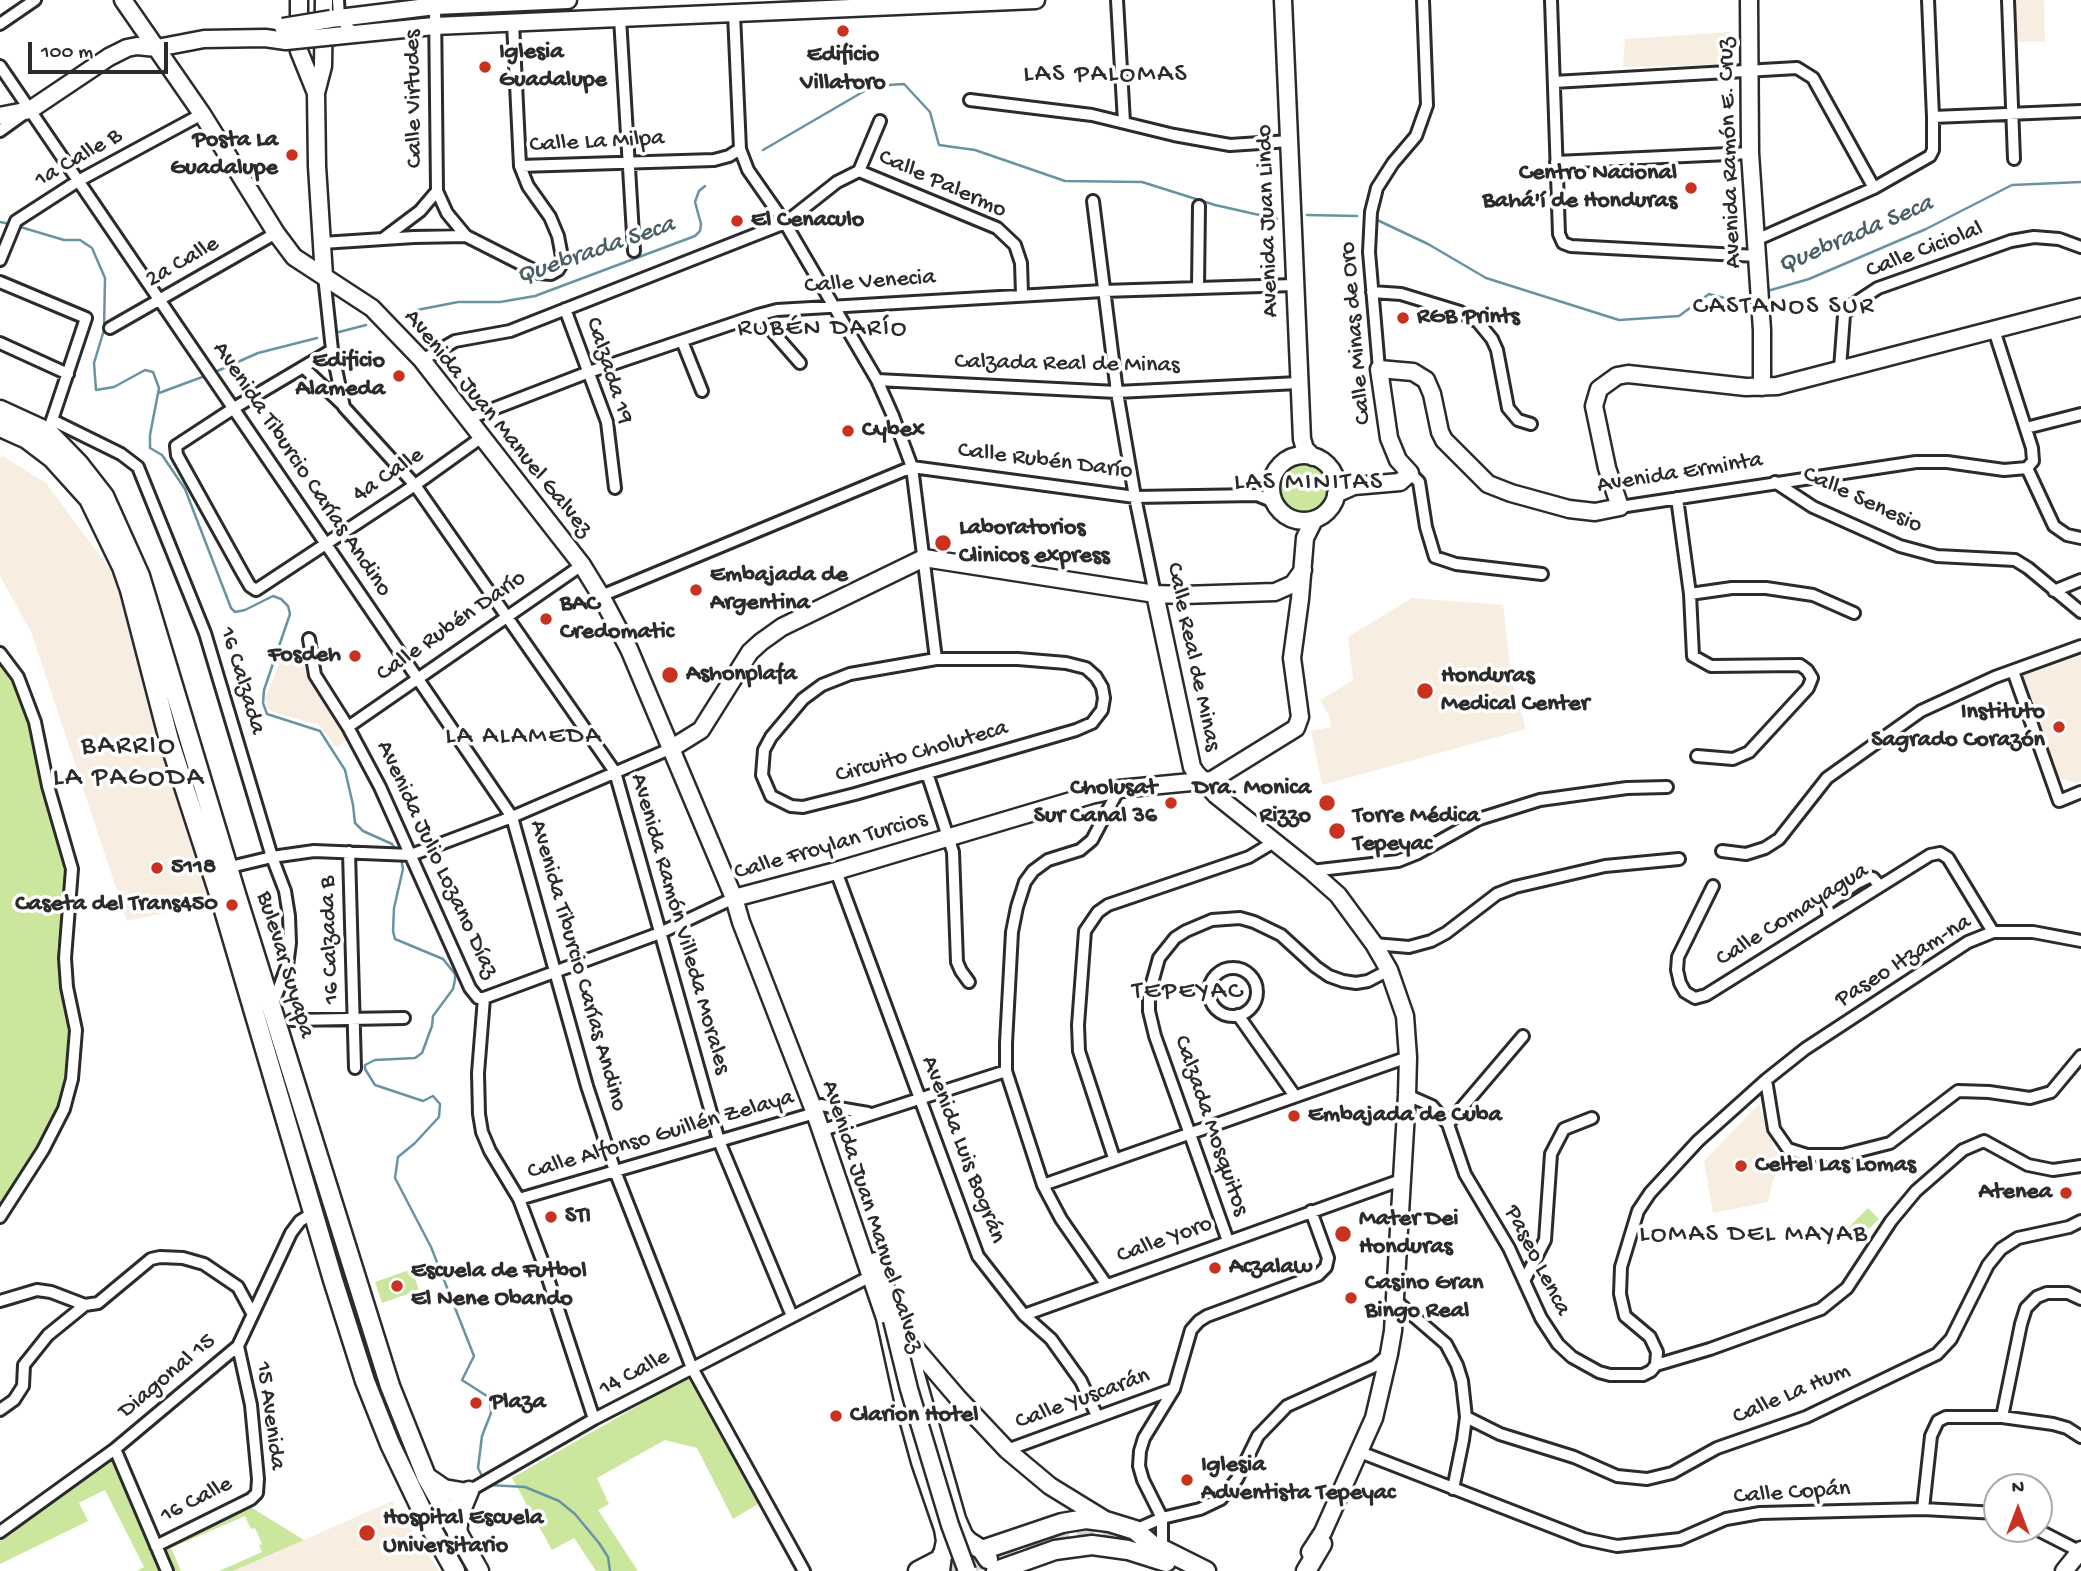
<!DOCTYPE html>
<html>
<head>
<meta charset="utf-8">
<style>
  body { margin:0 }
  #map { position:relative; width:2081px; height:1571px; overflow:hidden; background:#fff; font-family:"Gochi Hand",sans-serif }
  canvas { display:block }
  .north { position:absolute; left:1983px; top:1473px; width:70px; height:70px; box-sizing:border-box; background:#fff; border:2px solid #aaa; border-radius:50%; rotate:0deg; font-size:19px; font-weight:700; line-height:28px; text-align:center; color:#2b2b2b }
  .north::after { content:''; display:block; margin:auto; width:24px; height:32px; background:#c8321e; clip-path:polygon(50% 0,100% 100%,50% 72%,0 100%) }
  .scale { position:absolute; left:28px; top:42px; width:140px; height:32px; box-sizing:border-box; border:4px solid #2b2b2b; border-top:0; padding-left:9px; font-size:21px; line-height:24px; white-space:nowrap; color:#2b2b2b; -webkit-text-stroke:5px #fff; paint-order:stroke }
</style>
</head>
<body>
<div id="map">
<canvas width="2081" height="1571"></canvas>
<div class="north">N</div>
<div class="scale">100 m</div>
</div>
<script>
const ctx = document.querySelector('canvas').getContext('2d');
ctx.lineJoin = 'round';
function fill(path, color) {
  ctx.fillStyle = color;
  ctx.fill(path, 'evenodd');
}
function toPath(rows) {
  const path = new Path2D();
  for (const r of rows) {
    if (r.length === 3) {
      path.moveTo(r[0] + r[2], r[1]);
      path.arc(r[0], r[1], r[2], 0, 2 * Math.PI);
      continue;
    }
    path.moveTo(r[0], r[1]);
    for (let i = 2; i < r.length; i += 2) path.lineTo(r[i], r[i + 1]);
  }
  return path;
}
function trace(path, color, width, dash) {
  ctx.strokeStyle = color;
  ctx.lineWidth = width;
  ctx.lineCap = dash ? 'butt' : 'round';
  ctx.setLineDash(dash || []);
  ctx.stroke(path);
}
function label(font, color, halo, rows, align = 'center') {
  ctx.font = font + ' "Gochi Hand",sans-serif';
  ctx.lineWidth = 7;
  ctx.setLineDash([]);
  ctx.textBaseline = 'middle';
  ctx.strokeStyle = halo;
  ctx.fillStyle = color;
  for (const [text, x, y, turn = 0] of rows) {
    ctx.save();
    ctx.translate(x, y);
    ctx.rotate((+turn || 0) * Math.PI / 180);
    ctx.textAlign = isNaN(turn) ? turn : align;
    if (halo) ctx.strokeText(text, 0, 0);
    ctx.fillText(text, 0, 0);
    ctx.restore();
  }
}
fill(toPath([
  [2012,0,2044,0,2045,42,2013,42],
  [1730,32,1733,64,1623,67,1625,39],
  [3,456,46,483,114,575,213,902,127,921,32,634,0,576,0,457],
  [1412,598,1503,605,1512,682,1526,729,1322,785,1311,731,1331,727,1330,718,1320,700,1353,680,1348,637],
  [305,647,347,741,336,747,319,725,269,711,265,699,282,656],
  [2081,656,2081,781,2076,783,2057,777,2018,677],
  [1759,1104,1774,1149,1785,1162,1773,1179,1768,1202,1713,1213,1704,1161],
  [392,1501,439,1571,233,1571,304,1540]
]), '#f7ede0');
fill(toPath([
  [1304,489,26],
  [0,662,13,684,29,725,40,783,63,861,66,898,57,949,70,1019,71,1042,68,1074,55,1120,0,1224],
  [1868,1208,1879,1219,1855,1242,1845,1231],
  [412,1269,419,1290,382,1303,375,1282],
  [688,1377,758,1504,733,1519,697,1448,665,1440,597,1478,609,1504,598,1510,638,1571,596,1571,574,1538,552,1550,512,1478],
  [112,1457,161,1571,137,1571,144,1567,105,1490,79,1503,88,1521,0,1564,0,1541],
  [249,1506,304,1540,233,1571,219,1571,262,1552,259,1545,262,1544,255,1528,251,1529,245,1516,171,1548,181,1571,175,1571,164,1546]
]), '#cbe79e');
trace(toPath([
  [763,150,873,86,904,84,930,112,939,145,975,150,1065,181,1142,182,1215,205,1277,219],
  [1307,215,1357,216],
  [1375,219,1428,244,1486,278,1619,320,1679,316,1709,294,1736,301,1755,295],
  [0,222,10,224],
  [17,226,64,240,80,240,92,248,105,278,104,330,94,363,96,390,114,387,145,370,153,372,159,388,150,435,150,448,162,455,185,489,231,608,235,612,245,610,273,596,281,599,288,606,290,614,264,690,263,703,267,714,320,731,345,770,353,805,355,823,363,831,392,844,396,850],
  [1764,292,1809,279,1926,229,2012,185,2081,182],
  [412,311,458,302,500,302,535,296,695,236,700,231,701,224,695,202,699,191,705,186],
  [339,332,366,325],
  [215,372,258,353,317,338],
  [159,393,205,376],
  [401,858,403,869,394,908,393,931,395,939,443,959,455,974,455,980,453,989,433,1016,432,1026,422,1053,415,1058,375,1060,365,1065,365,1069,375,1085,423,1101,433,1096,440,1104,439,1117,415,1143,398,1157,395,1178,431,1247,474,1356,462,1380,490,1398,491,1413,482,1436,478,1468,484,1480],
  [489,1485,525,1487,559,1501,575,1514,599,1543,608,1557,610,1571]
]), '#6893a2', 2.5);
trace(toPath([
  [948,1571,1070,1531,1089,1528,1114,1531]
]), '#d5d5d5', 18, [18, 9]);
const street = toPath([
  [338,0,339,17,354,34],
  [1117,0,1124,122],
  [1551,0,1559,234,1563,243,1571,246,1757,256],
  [2008,0,2014,159],
  [435,6,437,191,447,213,466,236],
  [734,14,740,149,748,170,785,223,877,380,893,416,912,467,936,659],
  [620,18,634,251],
  [0,24,35,0],
  [0,66,512,817,587,1086,615,1171,692,1368,804,1571],
  [1554,82,1797,68,1813,78,1874,188],
  [970,100,1092,115,1174,135,1230,145,1290,141],
  [1933,117,2081,111],
  [0,131,25,113],
  [1556,162,1750,153],
  [520,166,714,160,729,156,740,149],
  [859,171,880,121],
  [1093,201,1117,392,1135,497,1155,594],
  [384,238,420,211,437,191],
  [1756,240,1874,188,1930,156,1933,150,1933,117,1928,0],
  [322,243,414,237,466,236,539,273,551,274,558,270,563,262,558,236,550,217,528,186,520,166,513,23],
  [0,260,16,221,78,181,202,114],
  [324,276,332,350,344,407,415,485,615,772,719,1141,792,1316],
  [0,282,86,318,50,426],
  [1198,288,1199,206],
  [1372,292,1401,294,1460,312,1478,322,1492,339,1497,350,1508,408,1518,420,1531,424],
  [565,309,607,422,615,488],
  [758,315,800,363],
  [110,328,276,233],
  [682,341,702,391],
  [0,343,68,374],
  [332,350,234,408,176,446,177,455,243,574,250,586,256,590,415,485,482,437],
  [422,360,455,341,510,331,785,223,837,182,859,171,997,228,1015,245,1021,263,1022,294],
  [303,367,344,406],
  [1379,369,1369,252,1371,212,1377,188,1393,163,1416,136,1427,105,1423,0],
  [1840,369,1844,315,1852,305,1878,288,2011,241,2034,237,2059,239,2081,247],
  [877,380,1117,392,1298,383],
  [467,419,589,372,758,315,777,310,1103,291,1294,285],
  [52,420,121,454,138,467,205,633,272,857,285,891,289,916,290,943,287,966,272,1007],
  [2026,428,2081,414],
  [2027,468,2054,526,2067,535,2081,538],
  [1410,473,1419,482,1426,527,1435,557,1456,564,1542,574],
  [1775,482,1813,507,1900,546,1937,556,2015,560,2028,568,2081,612],
  [1677,498,1690,594,1693,656,1711,666,1800,665,1807,670,1812,678,1808,688,1749,752,1733,759,1697,756],
  [1620,507,1916,462,1947,462,2004,470,2027,468,2033,461,2032,448,1994,330],
  [2054,591,2081,580],
  [1690,594,1732,588,1766,588,1813,595,1854,613],
  [601,596,912,467,1135,497,1257,495,1274,502],
  [309,639,315,675,348,727,380,787,470,988,478,998,484,998],
  [0,653,18,677,35,722,48,786,72,869,65,958,67,987,76,1030,72,1079,64,1109,43,1150,0,1217],
  [936,659,1018,659,1066,663,1086,668,1096,677,1102,687,1104,698,1102,710,1092,723,1076,730,855,794,803,807,791,806,771,796,762,775,764,750,771,737,803,699,822,685,850,674,936,659],
  [2013,671,2059,801,2081,792],
  [348,727,582,565],
  [927,773,953,852,957,962,961,971,969,982],
  [1722,851,1746,854,1765,848,1779,839,1827,778,1921,711,1995,677,2081,646],
  [349,852,355,1068],
  [226,868,272,857,314,851,411,855,512,817,672,748],
  [836,871,978,1256,1024,1315,1051,1339,1081,1381,1097,1416],
  [1311,871,1398,861,1418,853,1479,819,1540,800,1627,788,1667,787],
  [1713,886,1678,957,1677,970,1680,983,1685,992,1695,998,1706,995,1930,855,1940,853,1948,858,1993,932],
  [1829,918,1827,904,1857,883,1869,877,1873,878,1880,886],
  [1374,944,1409,947,1431,941,1446,933,1497,894,1515,887,1605,866,1679,859],
  [1233,992,24],
  [484,998,478,1073,479,1114,482,1132,490,1151,519,1199,542,1260,594,1419],
  [484,998,660,933,734,898],
  [1238,1015,1295,1096],
  [292,1020,404,1018],
  [1766,1080,1774,1129,1788,1149,1807,1155,1843,1155,1890,1143,1958,1091,1989,1092,2030,1098,2051,1092,2081,1056],
  [1407,1095,1432,1106,1448,1124,1465,1174,1509,1248,1541,1318,1558,1344,1572,1357,1599,1372,1610,1375,1643,1375,1651,1371,1656,1365,1657,1352,1650,1337,1625,1316,1620,1294,1621,1267,1638,1211,1650,1193,1698,1141,1766,1080,1805,1049,1968,942,1993,932,2033,932,2081,941],
  [821,1105,868,1113],
  [1448,1124,1523,1036],
  [829,1128,1006,1071],
  [1114,1158,1079,1051,1078,1025,1085,931,1098,912,1108,905,1249,857,1274,842],
  [1043,1185,1408,1057],
  [519,1199,815,1113],
  [1228,1241,1155,1036,1149,1011,1149,994,1159,958,1175,938,1186,931,1212,920,1240,918,1254,922,1281,935,1316,967,1329,976,1343,981,1356,983,1368,981,1389,970],
  [1525,1279,1545,1240,1551,1154,1564,1129,1592,1118],
  [1106,1284,1061,1219,1043,1185,1006,1071,1006,1043,1012,932,1017,907,1025,882,1033,871,1048,860,1080,850,1092,840,1119,789],
  [1395,1300,1446,1344,1457,1365,1462,1381,1466,1417,1463,1440,1453,1489],
  [0,1301,37,1290,51,1292,85,1305,98,1303,151,1259,160,1257,183,1258,204,1264,238,1287,252,1313],
  [1024,1315,1401,1180],
  [1656,1365,1710,1349,1821,1309,1847,1288,1891,1221,1916,1191,1963,1150,1984,1141,2028,1165,2053,1170,2081,1166],
  [0,1410,14,1400,23,1386,24,1365,48,1335,85,1305],
  [1466,1417,1500,1434,1574,1457,1617,1476,1647,1479,1672,1473,1717,1448,1806,1417,1937,1354,1951,1339,1988,1265,2001,1249,2018,1238,2069,1227,2081,1221],
  [2002,1417,2021,1324,2026,1308,2037,1297,2047,1293,2068,1293,2081,1299],
  [115,1449,167,1571],
  [1007,1450,1174,1389],
  [1360,1452,1584,1539,1617,1546,1680,1539,1726,1519,1760,1513,1923,1509,1997,1513],
  [1923,1509,1931,1436,1938,1421,1946,1417,2002,1417,2053,1424,2067,1428,2081,1437],
  [426,1519,444,1510,469,1491,594,1419,871,1276],
  [2036,1529,2079,1551],
  [1135,1530,1162,1518,1200,1509,1221,1499,1237,1479,1258,1436,1287,1406,1375,1366,1389,1354],
  [0,1532,115,1449,238,1346,291,1233,300,1221,313,1213],
  [156,1546,251,1499,257,1493,258,1479,251,1405,238,1346],
  [1162,1550,1162,1518,1143,1480,1139,1466,1140,1451,1144,1438,1174,1389,1191,1330,1199,1321,1207,1316,1318,1275,1326,1267,1328,1258,1311,1211]
]);
const secondary = toPath([
  [123,0,202,114,276,233,294,257,372,308,422,360,582,565,601,596,629,649,734,898,741,922,815,1113,885,1318,903,1400,920,1462,943,1529,945,1541,942,1555],
  [299,0,299,51,316,93],
  [324,0,323,66,316,93,317,166,324,276],
  [1283,0,1302,439,1305,449,1313,457],
  [1749,0,1750,153,1762,330,1762,387],
  [331,19,435,6,568,0],
  [335,36,434,26,1036,0],
  [0,116,30,110,109,57,127,48,137,46,157,48,204,39,265,38,286,41],
  [1304,488,33],
  [1336,494,1354,486,1400,482,1410,473,1398,460,1389,438,1379,369,1413,372,1426,380,1432,394,1440,432,1444,440,1488,484,1511,493,1569,509,1595,512,1620,507,1607,468,1594,406,1599,389,1617,376,1628,374,1746,387,1777,386,2081,307],
  [1155,594,1192,767,1196,773,1216,795,1311,871,1338,895,1374,944,1389,970,1405,1016,1408,1057,1407,1095,1393,1331,1389,1354,1374,1418,1323,1532,1310,1552],
  [672,748,701,730,750,652,761,642,782,627,924,558,1155,594,1183,595,1275,592,1293,584,1303,570],
  [734,898,836,871,1091,795,1119,789,1212,780,1296,728,1300,717,1292,658,1300,599,1305,538,1314,520],
  [876,1261,908,1347,957,1519,964,1535,971,1543],
  [910,1342,958,1398,1007,1450,1050,1486,1107,1521],
  [2064,1571,2081,1550]
]);
const primary = toPath([
  [0,410,48,432,79,464,104,496,140,576,236,894,390,1386,426,1476,479,1571],
  [0,427,27,439,52,458,89,499,122,567,130,590,169,740,221,900,333,1280,365,1381,390,1444,426,1519,455,1571],
  [428,1478,444,1489,467,1493],
  [457,1534,459,1515,469,1491],
  [1156,1546,1206,1571],
  [982,1550,1062,1523,1086,1519,1109,1522,1135,1530,1151,1544],
  [918,1571,941,1559],
  [940,1571,942,1555,951,1546,958,1543,971,1543,982,1550,988,1559],
  [996,1571,1055,1550,1092,1545,1128,1550,1166,1562],
  [1306,1571,1322,1544]
]);
trace(street, '#2b2b2b', 16);
trace(secondary, '#2b2b2b', 21);
trace(primary, '#2b2b2b', 23);
trace(street, '#fff', 10);
trace(secondary, '#fff', 16);
trace(primary, '#fff', 18);
const secondaryBridge = toPath([
  [283,27,331,19],
  [286,41,335,36],
  [892,1320,909,1389,950,1525,967,1571]
]);
trace(secondaryBridge, '#2b2b2b', 21, []);
trace(secondaryBridge, '#fff', 16);
for (const [x, y, r, color] of [
  [843,31,7,"#c8321e"],
  [485,67,7,"#c8321e"],
  [292,155,7,"#c8321e"],
  [1691,188,7,"#c8321e"],
  [737,221,7,"#c8321e"],
  [1403,318,7,"#c8321e"],
  [399,376,7,"#c8321e"],
  [848,431,7,"#c8321e"],
  [943,543,9,"#c8321e"],
  [696,590,7,"#c8321e"],
  [546,619,7,"#c8321e"],
  [355,656,7,"#c8321e"],
  [670,675,9,"#c8321e"],
  [1425,691,9,"#c8321e"],
  [2059,727,7,"#c8321e"],
  [1171,803,7,"#c8321e"],
  [1327,803,9,"#c8321e"],
  [1337,831,9,"#c8321e"],
  [157,868,7,"#c8321e"],
  [232,905,7,"#c8321e"],
  [1294,1116,7,"#c8321e"],
  [1741,1166,7,"#c8321e"],
  [2066,1193,7,"#c8321e"],
  [551,1217,7,"#c8321e"],
  [1343,1234,9,"#c8321e"],
  [1215,1268,7,"#c8321e"],
  [397,1286,7,"#c8321e"],
  [1351,1298,7,"#c8321e"],
  [476,1403,7,"#c8321e"],
  [836,1416,7,"#c8321e"],
  [1187,1480,7,"#c8321e"],
  [367,1533,9,"#c8321e"]
]) {
  const dot = new Path2D();
  dot.arc(x, y, r, 0, 2 * Math.PI);
  ctx.fillStyle = color;
  ctx.fill(dot);
  trace(dot, '#fff', 2.5);
}
label('bold 24px', '#2b2b2b', '#fff', [
  ["Iglesia",499,53],
  ["Guadalupe",499,81],
  ["Edificio",843,56,"center"],
  ["Villatoro",843,84,"center"],
  ["Posta La",278,141,"right"],
  ["Guadalupe",278,169,"right"],
  ["Centro Nacional",1677,174,"right"],
  ["Bahá'í de Honduras",1677,202,"right"],
  ["El Cenaculo",751,221],
  ["RGB Prints",1417,318],
  ["Edificio",385,362,"right"],
  ["Alameda",385,390,"right"],
  ["Cybex",862,431],
  ["Laboratorios",959,529],
  ["Clinicos express",959,557],
  ["Embajada de",710,576],
  ["Argentina",710,604],
  ["BAC",560,605],
  ["Credomatic",560,633],
  ["Fosdeh",341,656,"right"],
  ["Ashonplafa",686,675],
  ["Honduras",1441,677],
  ["Medical Center",1441,705],
  ["Instituto",2045,713,"right"],
  ["Sagrado Corazón",2045,741,"right"],
  ["Cholusat",1157,789,"right"],
  ["Sur Canal 36",1157,817,"right"],
  ["Dra. Monica",1311,789,"right"],
  ["Rizzo",1311,817,"right"],
  ["Torre Médica",1353,817],
  ["Tepeyac",1353,845],
  ["5118",171,868],
  ["Caseta del Trans450",218,905,"right"],
  ["Embajada de Cuba",1308,1116],
  ["Celtel Las Lomas",1755,1166],
  ["Atenea",2052,1193,"right"],
  ["STI",565,1217],
  ["Mater Dei",1359,1220],
  ["Honduras",1359,1248],
  ["Aczalaw",1229,1268],
  ["Escuela de Futbol",411,1272],
  ["El Nene Obando",411,1300],
  ["Casino Gran",1365,1284],
  ["Bingo Real",1365,1312],
  ["Plaza",490,1403],
  ["Clarion Hotel",850,1416],
  ["Iglesia",1201,1466],
  ["Adventista Tepeyac",1201,1494],
  ["Hospital Escuela",383,1519],
  ["Universitario",383,1547]
], 'left');
label('24px', '#2b2b2b', '#fff', [
  ["Calle Virtudes",415,99,-91],
  ["Calle La Milpa",597,143,-3],
  ["Avenida Ramón E. Cruz",1731,153,-92],
  ["1a Calle B",79,159,-30],
  ["Calle Palermo",942,185,24],
  ["Avenida Juan Lindo",1269,221,-92],
  ["Calle Ciciolal",1925,251,-21],
  ["2a Calle",183,263,-30],
  ["Calle Venecia",870,283,-4],
  ["Calle Minas de Oro",1357,333,-95],
  ["Calzada Real de Minas",1067,365,1],
  ["Calzada 19",608,371,72],
  ["Avenida Juan Manuel Galvez",497,424,51],
  ["Calle Rubén Darío",1045,462,7],
  ["Avenida Tiburcio Carías Andino",301,470,56],
  ["Avenida Erminta",1680,474,-9],
  ["4a Calle",389,476,-34],
  ["Calle Senesio",1862,501,25],
  ["Calle Rubén Darío",452,627,-35],
  ["Calle Real de Minas",1192,657,78],
  ["16 Calzada",241,681,73],
  ["Circuito Choluteca",922,753,-16],
  ["Calle Froylan Turcios",831,847,-16],
  ["Avenida Julio Lozano Díaz",436,860,65],
  ["Calle Comayagua",1793,916,-32],
  ["Avenida Ramón Villeda Morales",679,924,74],
  ["16 Calzada B",331,940,-92],
  ["Paseo Itzam-na",1904,962,-32],
  ["Bulevar Suyapa",284,965,73],
  ["Avenida Tiburcio Carías Andino",577,966,74],
  ["Calzada Mosquitos",1210,1126,71],
  ["Calle Alfonso Guillén Zelaya",661,1136,-16],
  ["Avenida Luis Bográn",962,1150,69],
  ["Avenida Juan Manuel Galvez",871,1217,72],
  ["Calle Yoro",1165,1241,-20],
  ["Paseo Lenca",1536,1261,63],
  ["14 Calle",635,1374,-28],
  ["Diagonal 15",168,1377,-40],
  ["Calle La Hum",1792,1395,-23],
  ["Calle Yuscarán",1083,1400,-20],
  ["15 Avenida",269,1416,82],
  ["Calle Copán",1792,1494,-4],
  ["16 Calle",197,1501,-27]
]);
ctx.letterSpacing = '2px';
label('26px', '#2b2b2b', '#fff', [
  ["LAS PALOMAS",1106,76],
  ["CASTANOS SUR",1784,308],
  ["RUBÉN DARÍO",823,330],
  ["LAS MINITAS",1309,484],
  ["LA ALAMEDA",524,738],
  ["TEPEYAC",1188,993],
  ["LOMAS DEL MAYAB",1754,1236]
]);
ctx.letterSpacing = '0px';
label('italic 26px', '#495f67', '#fff', [
  ["Quebrada Seca",1856,236,-23],
  ["Quebrada Seca",596,252,-19]
]);
ctx.letterSpacing = '2px';
label('28px', '#2b2b2b', '#fff', [
  ["BARRIO",129,748],
  ["LA PAGODA",129,780]
]);
ctx.letterSpacing = '0px';
</script>
</body>
</html>
